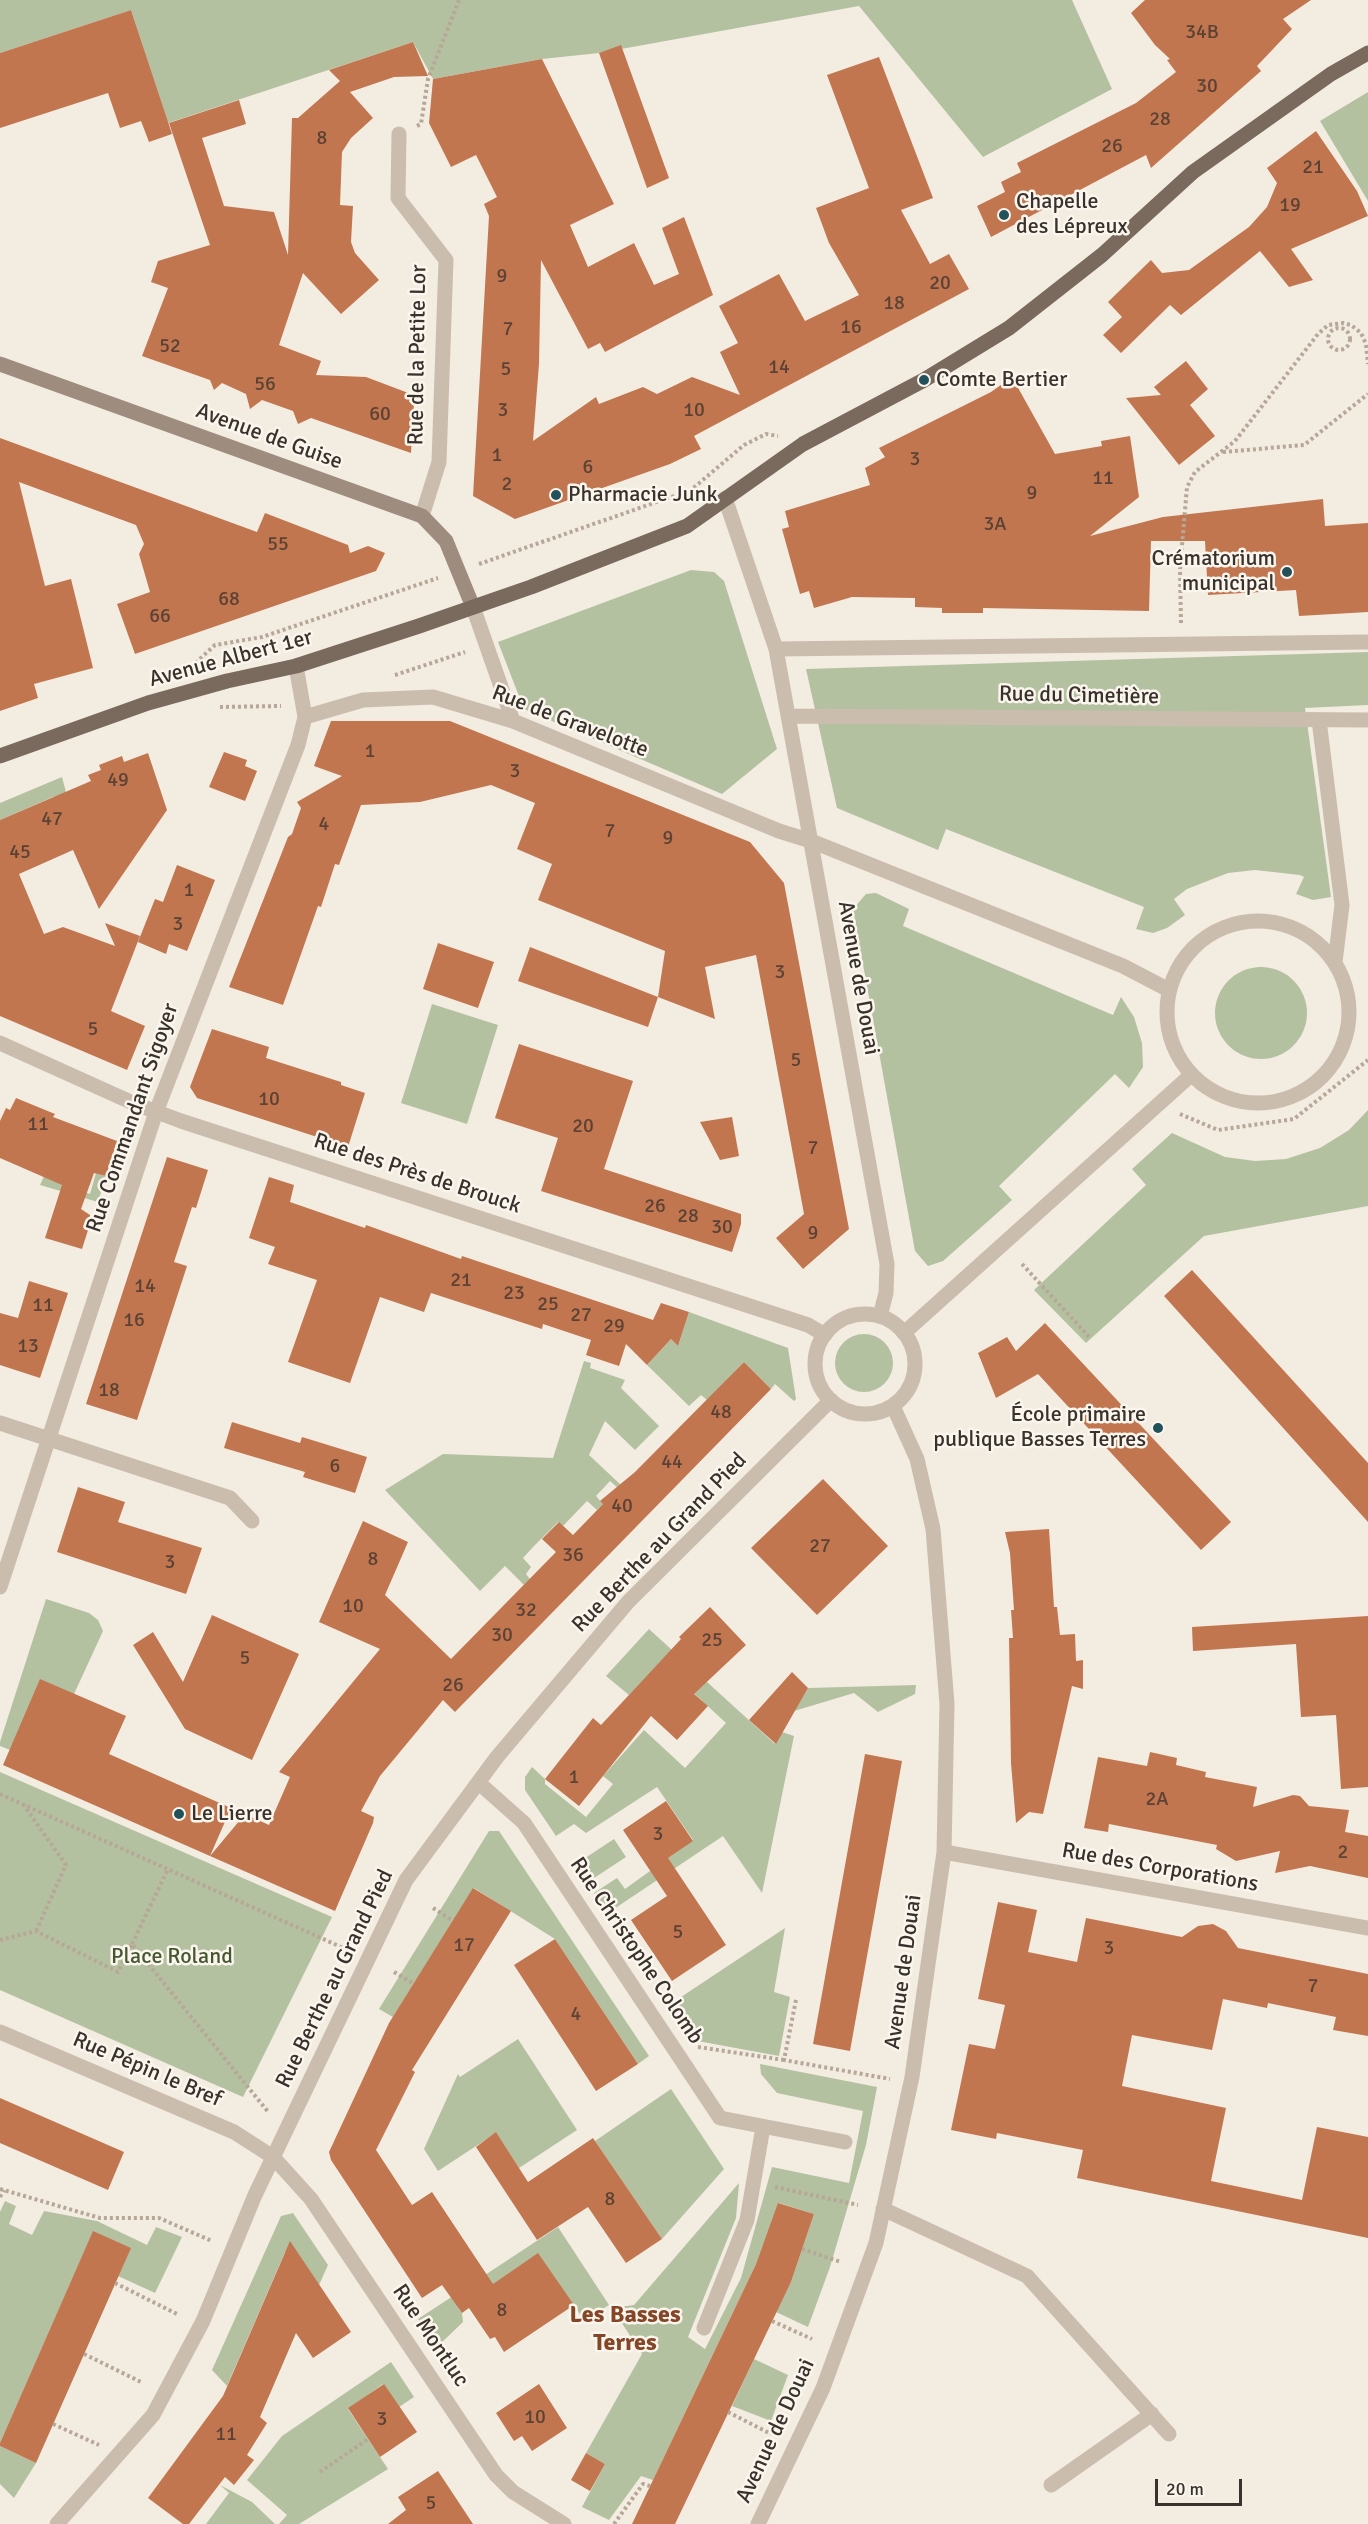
<!DOCTYPE html>
<html>
<head>
<meta charset="utf-8">
<style>
  body { margin:0 }
  #map { position:relative; width:1368px; height:2524px; overflow:hidden; background:#f3ece1; font-family:Signika,sans-serif }
  canvas { display:block }
  .scale { position:absolute; left:1155px; top:2479px; width:87px; height:27px; box-sizing:border-box; border:3px solid #39312b; border-top:0; padding-left:8px; font-size:18px; line-height:21px; white-space:nowrap; color:#39312b; -webkit-text-stroke:4px #faf5ed; paint-order:stroke }
</style>
</head>
<body>
<div id="map">
<canvas width="1368" height="2524"></canvas>
<div class="scale">20 m</div>
</div>
<script>
const ctx = document.querySelector('canvas').getContext('2d');
ctx.lineJoin = 'round';
function fill(path, color) {
  ctx.fillStyle = color;
  ctx.fill(path, 'evenodd');
}
function toPath(rows) {
  const path = new Path2D();
  for (const r of rows) {
    if (r.length === 3) {
      path.moveTo(r[0] + r[2], r[1]);
      path.arc(r[0], r[1], r[2], 0, 2 * Math.PI);
      continue;
    }
    path.moveTo(r[0], r[1]);
    for (let i = 2; i < r.length; i += 2) path.lineTo(r[i], r[i + 1]);
  }
  return path;
}
function trace(path, color, width, dash) {
  ctx.strokeStyle = color;
  ctx.lineWidth = width;
  ctx.lineCap = dash ? 'butt' : 'round';
  ctx.setLineDash(dash || []);
  ctx.stroke(path);
}
function label(font, color, halo, rows, align = 'center') {
  ctx.font = font + ' Signika,sans-serif';
  ctx.lineWidth = 5;
  ctx.setLineDash([]);
  ctx.textBaseline = 'middle';
  ctx.strokeStyle = halo;
  ctx.fillStyle = color;
  for (const [text, x, y, turn = 0] of rows) {
    ctx.save();
    ctx.translate(x, y);
    ctx.rotate((+turn || 0) * Math.PI / 180);
    ctx.textAlign = isNaN(turn) ? turn : align;
    if (halo) ctx.strokeText(text, 0, 0);
    ctx.fillText(text, 0, 0);
    ctx.restore();
  }
}
fill(toPath([
  [0,0,1072,0,1112,89,983,157,859,6,599,53,542,59,433,79,413,42,168,123,131,10,0,53],
  [1368,92,1368,201,1320,121],
  [691,570,714,572,724,581,777,749,722,794,524,709,498,642],
  [1368,652,1368,705,1305,708,1331,897,1313,900,1296,894,1304,877,1300,875,1255,870,1228,873,1187,889,1174,899,1185,915,1167,928,1153,933,1136,929,1144,907,946,829,938,850,837,808,806,669],
  [62,777,67,796,53,797,0,820,0,803],
  [876,893,909,909,903,926,1113,1015,1121,997,1134,1017,1142,1043,1143,1067,1129,1088,1115,1074,999,1186,1012,1200,943,1261,928,1266,915,1251,853,909,866,894],
  [1261,1013,46],
  [432,1004,498,1025,467,1124,401,1103],
  [1368,1110,1368,1206,1204,1236,1086,1343,1034,1290,1146,1185,1132,1169,1172,1133,1225,1157,1255,1161,1286,1159,1320,1148,1349,1130],
  [55,1152,60,1183,90,1194,96,1173,106,1176,98,1202,40,1185],
  [689,1312,788,1348,796,1399,794,1401,775,1384,771,1389,744,1362,707,1400,701,1395,689,1406,647,1365,671,1339,678,1346],
  [864,1363,29],
  [584,1361,591,1363,590,1368,625,1380,621,1388,659,1426,635,1450,605,1421,589,1455,621,1485,618,1488,610,1481,596,1496,603,1504,597,1510,587,1501,563,1526,558,1522,534,1546,523,1558,531,1567,526,1574,530,1579,524,1585,505,1566,480,1591,385,1490,443,1454,553,1458],
  [46,1599,89,1613,98,1620,103,1631,74,1694,10,1750,0,1746,0,1742],
  [649,1629,775,1744,782,1732,794,1736,762,1893,723,1836,608,1913,594,1893,617,1878,625,1889,693,1840,657,1787,586,1833,574,1824,556,1836,525,1790,525,1777,532,1767,545,1779,545,1784,586,1817,613,1784,603,1776,644,1730,685,1768,726,1723,660,1662,629,1695,606,1676],
  [916,1685,915,1694,878,1712,854,1693,794,1711,808,1688],
  [0,1772,332,1917,243,2097,0,1990],
  [489,1831,499,1831,649,2056,638,2064,555,1939,474,1888,393,2017,379,2009],
  [614,1839,626,1857,588,1882,576,1864],
  [785,1928,774,1992,790,1997,779,2056,692,2040,669,2005],
  [518,2039,577,2130,519,2168,496,2133,438,2171,424,2149,458,2074,460,2077],
  [760,2064,877,2087,866,2145,830,2267,808,2327,776,2312,791,2282,814,2214,779,2203,756,2264,653,2480,641,2476,609,2520,582,2507,605,2464,586,2453,642,2354,612,2308,634,2305,739,2183,736,2218,688,2337,705,2349,741,2278,772,2167,849,2183,863,2111,777,2093,761,2074],
  [671,2089,724,2169,662,2239,595,2141],
  [5,2201,16,2206,9,2224,32,2235,44,2211,97,2221,147,2245,156,2227,182,2237,155,2293,118,2276,93,2232,0,2443,0,2212],
  [293,2213,328,2265,319,2285,285,2252,227,2386,212,2370,281,2216],
  [558,2227,609,2305,584,2321,574,2305,487,2289,457,2306,462,2313,463,2322,437,2347,418,2319],
  [754,2359,788,2375,771,2421,732,2406],
  [391,2362,414,2397,399,2407,383,2384,348,2409,388,2469,299,2524,279,2524,287,2515,247,2480,282,2436],
  [0,2446,36,2463,14,2498,0,2484],
  [220,2485,252,2502,275,2524,206,2524,229,2493]
]), '#b4c1a1');
fill(toPath([
  [1145,0,1311,0,1283,19,1292,29,1257,66,1261,71,1151,168,1146,155,991,237,977,206,1005,192,1001,182,1021,172,1017,163,1136,103,1176,72,1167,60,1170,59,1155,45,1131,13],
  [131,10,172,134,149,142,141,121,120,128,108,93,0,128,0,53],
  [413,42,428,76,394,77,350,92,342,83,373,118,351,138,342,152,340,205,353,206,351,242,355,253,379,280,341,314,303,273,279,345,321,361,316,375,366,377,411,394,409,402,414,403,411,453,311,418,298,424,293,411,262,400,250,409,246,394,222,383,214,390,210,380,142,356,168,288,151,282,158,261,210,245,169,123,239,100,246,124,202,138,224,206,274,212,288,255,292,118,298,118,340,81,329,70],
  [621,45,669,178,647,188,599,53],
  [879,57,933,198,901,210,930,264,949,254,969,289,694,436,701,449,670,464,515,519,473,496,489,216,484,204,497,197,476,155,451,167,429,123,433,79,542,59,614,204,570,225,588,267,634,243,654,285,679,274,662,228,684,217,713,295,605,352,600,343,588,349,541,260,539,364,533,441,596,397,599,404,643,387,657,394,692,377,740,395,720,352,738,343,719,306,779,274,805,321,859,295,829,243,816,208,869,188,827,75],
  [1316,131,1357,191,1368,216,1291,249,1313,280,1289,287,1260,251,1181,315,1170,305,1121,353,1103,335,1122,317,1108,302,1151,260,1162,273,1189,270,1249,227,1267,207,1277,183,1267,168],
  [1186,361,1208,389,1190,405,1215,436,1179,465,1126,398,1161,395,1154,387],
  [1012,377,1055,454,1102,446,1101,441,1130,436,1139,497,1090,536,1163,517,1323,499,1325,526,1368,523,1368,612,1299,616,1296,590,1208,595,1205,541,1151,541,1149,611,983,608,983,613,942,613,942,608,915,607,915,598,852,597,814,608,809,591,800,594,782,529,789,527,785,511,870,485,865,468,885,457,879,448,991,392],
  [0,438,257,532,265,513,348,545,350,553,368,546,385,553,376,571,135,654,117,604,150,592,139,554,144,544,136,525,19,482,45,586,71,579,93,668,34,684,38,698,0,711],
  [331,721,450,721,750,842,784,883,849,1229,803,1269,776,1238,804,1214,756,955,705,967,715,1019,658,997,665,951,538,900,552,864,517,849,535,803,491,785,420,802,361,805,339,865,335,864,321,907,318,906,283,1005,229,987,288,837,292,834,301,808,297,802,342,776,314,766],
  [224,752,247,760,245,766,257,771,245,801,209,787],
  [148,753,167,810,99,909,73,850,19,874,44,934,63,927,115,946,105,923,140,936,111,1011,145,1026,127,1070,0,1016,0,820,91,781,88,775,101,770,99,765,122,756,124,762],
  [177,865,215,880,187,951,169,944,166,954,138,942,155,899,163,902],
  [438,943,494,962,478,1008,423,989],
  [530,947,658,997,648,1027,518,981],
  [212,1029,269,1047,266,1058,341,1082,341,1085,365,1093,348,1147,197,1098,190,1087],
  [519,1044,633,1081,604,1169,741,1214,741,1224,732,1252,541,1191,558,1138,495,1118],
  [16,1098,55,1114,53,1117,117,1141,106,1176,94,1173,81,1209,90,1215,89,1227,82,1249,45,1238,62,1185,0,1158,0,1121,6,1108,10,1110],
  [732,1117,739,1156,720,1160,700,1122],
  [167,1157,208,1170,196,1208,192,1207,174,1262,187,1266,137,1420,86,1404],
  [269,1177,294,1185,290,1202,365,1228,366,1225,461,1259,462,1256,653,1320,661,1303,689,1312,678,1346,671,1339,647,1365,626,1344,619,1366,586,1355,591,1340,543,1324,542,1329,431,1293,424,1312,380,1297,350,1383,288,1362,317,1280,268,1264,275,1247,249,1238],
  [1192,1270,1368,1463,1368,1522,1164,1296],
  [29,1281,68,1293,40,1378,0,1365,0,1313,18,1318],
  [1045,1323,1231,1522,1201,1550,1038,1374,996,1398,978,1353,1007,1337,1016,1351],
  [744,1362,771,1389,455,1712,443,1700,380,1776,361,1811,374,1817,373,1823,335,1911,210,1856,245,1814,269,1825,290,1777,279,1772,380,1649,319,1622,363,1521,408,1542,385,1595,451,1659,556,1552,542,1539,559,1522,573,1535,603,1504,600,1501,635,1472],
  [232,1422,300,1443,302,1437,367,1457,355,1493,303,1477,305,1472,224,1448],
  [823,1479,888,1546,817,1615,751,1548],
  [78,1487,125,1502,118,1522,202,1548,186,1594,57,1552],
  [1049,1529,1054,1607,1057,1607,1060,1635,1075,1634,1076,1661,1083,1660,1083,1689,1072,1686,1043,1814,1029,1812,1016,1823,1011,1763,1009,1638,1013,1638,1011,1610,1014,1610,1010,1553,1005,1532],
  [710,1607,746,1645,694,1694,708,1706,677,1740,651,1716,579,1806,545,1779,593,1718,601,1725,681,1639,679,1637],
  [212,1615,299,1654,252,1760,185,1729,133,1645,153,1632,183,1682],
  [1368,1616,1368,1787,1341,1789,1336,1715,1301,1717,1296,1644,1193,1651,1192,1627],
  [792,1672,808,1688,776,1744,749,1720],
  [40,1679,126,1716,109,1754,231,1808,210,1856,3,1765],
  [1150,1752,1177,1758,1176,1765,1206,1772,1205,1777,1257,1787,1253,1807,1293,1795,1300,1796,1309,1806,1349,1810,1345,1832,1368,1836,1368,1878,1310,1866,1275,1873,1280,1851,1236,1861,1216,1849,1217,1845,1109,1824,1108,1832,1084,1828,1098,1757,1147,1766],
  [865,1754,902,1761,850,2051,813,2044],
  [666,1801,693,1841,668,1858,726,1945,672,1981,631,1920,667,1896,623,1830],
  [473,1888,511,1911,412,2070,415,2072,376,2150,412,2205,432,2192,493,2284,538,2253,574,2305,504,2352,495,2337,490,2339,469,2308,462,2313,442,2285,422,2298,331,2160,329,2152,389,2023],
  [998,1902,1037,1910,1028,1952,1077,1962,1086,1918,1182,1937,1198,1926,1213,1924,1226,1931,1238,1948,1368,1974,1368,2036,1333,2030,1336,2017,1268,2003,1267,2008,1223,1999,1212,2050,1132,2035,1122,2086,1226,2108,1211,2181,1302,2200,1317,2127,1368,2137,1368,2238,1077,2178,1083,2150,997,2133,996,2139,951,2130,969,2044,995,2049,1005,2005,978,1999],
  [555,1939,638,2064,596,2091,514,1965],
  [0,2098,124,2152,108,2190,0,2143],
  [496,2132,528,2182,593,2138,662,2239,626,2263,588,2207,537,2240,476,2147],
  [778,2203,814,2214,791,2282,675,2524,632,2524,756,2264],
  [93,2231,131,2248,36,2463,0,2446,0,2443],
  [290,2241,351,2332,313,2358,296,2333,260,2417,267,2423,247,2455,254,2460,234,2485,225,2477,189,2524,183,2524,148,2498,223,2396],
  [384,2384,417,2432,380,2457,348,2408],
  [539,2384,567,2428,532,2451,522,2436,514,2441,496,2413],
  [586,2453,605,2464,590,2491,571,2480],
  [438,2471,473,2524,388,2524,406,2510,398,2497]
]), '#c17650');
trace(toPath([
  [417,126,421,124,428,79,459,0],
  [1339,339,11],
  [1223,452,1304,445,1368,394],
  [479,564,691,490,744,445,766,434,778,436],
  [1181,623,1180,569,1187,487,1195,472,1235,441,1318,334,1328,325,1343,323,1351,325,1361,333,1366,344,1368,364],
  [191,667,215,645,262,637,438,578],
  [395,675,465,652],
  [220,707,281,706],
  [1180,1114,1218,1130,1294,1119,1368,1060],
  [1022,1264,1091,1339],
  [0,1794,350,1951],
  [23,1804,66,1865,36,1931],
  [433,1908,453,1921],
  [0,1940,36,1931,118,1972,132,1944,269,2113],
  [132,1944,168,1869],
  [394,1972,414,1984],
  [796,2000,784,2060,890,2079],
  [698,2047,784,2060],
  [775,2187,858,2205],
  [0,2189,100,2218,159,2218,212,2241],
  [0,2197,4,2190],
  [802,2249,841,2262],
  [115,2283,179,2315],
  [772,2321,812,2339],
  [84,2354,143,2383],
  [728,2412,771,2434],
  [53,2424,99,2445],
  [320,2472,368,2439],
  [614,2524,643,2484,650,2486]
]), '#b6a797', 4, [3, 3]);
trace(toPath([
  [1319,720,1342,905,1335,962],
  [811,841,1123,966,1169,990],
  [1258,1012,91],
  [904,1333,1191,1075]
]), '#cbbdad', 15);
trace(toPath([
  [399,134,398,198,446,260,439,462,422,516],
  [725,498,776,649,887,1264,886,1293,880,1316],
  [473,607,513,721],
  [776,649,1368,642],
  [789,716,1368,720],
  [305,717,363,700,433,697,513,721,779,831,811,841],
  [0,1043,133,1103,181,1121,808,1325,825,1335],
  [865,1364,50],
  [0,1423,230,1498,252,1521],
  [0,1587,156,1112,298,745,305,717,296,666],
  [479,1783,524,1823,720,2118,845,2142],
  [944,1852,1368,1928],
  [0,2032,234,2132,273,2157,311,2199,496,2475,513,2492,564,2524],
  [883,2209,1027,2276,1169,2434],
  [704,2328,747,2220,763,2127],
  [1051,2485,1152,2414],
  [57,2524,153,2415,203,2321,255,2195,406,1880,497,1757,628,1602,831,1400],
  [758,2524,823,2388,876,2243,912,2077,944,1852,947,1704,933,1529,917,1459,893,1406]
]), '#cbbdad', 15);
trace(toPath([
  [0,364,422,516,446,541,473,607]
]), '#9e8d7e', 15);
trace(toPath([
  [0,756,148,703,227,681,296,666,419,626,531,587,687,526,803,444,924,380,1009,328,1102,255,1193,172,1331,74,1368,53]
]), '#7a695d', 15);
for (const [x, y, r, color] of [
  [1004,215,6,"#225159"],
  [924,380,6,"#225159"],
  [556,495,6,"#225159"],
  [1287,572,6,"#225159"],
  [1158,1428,6,"#225159"],
  [179,1814,6,"#225159"]
]) {
  const dot = new Path2D();
  dot.arc(x, y, r, 0, 2 * Math.PI);
  ctx.fillStyle = color;
  ctx.fill(dot);
  trace(dot, '#faf5ed', 2);
}
label('20px', '#5b4234', null, [
  ["34B",1202,33],
  ["30",1207,87],
  ["28",1160,120],
  ["8",322,139],
  ["26",1112,147],
  ["21",1313,168],
  ["19",1290,206],
  ["9",502,277],
  ["20",940,284],
  ["18",894,304],
  ["16",851,328],
  ["7",508,330],
  ["52",170,347],
  ["14",779,368],
  ["5",506,370],
  ["56",265,385],
  ["3",503,411],
  ["10",694,411],
  ["60",380,415],
  ["1",497,456],
  ["3",915,460],
  ["6",588,468],
  ["11",1103,479],
  ["2",507,485],
  ["9",1032,494],
  ["3A",995,525],
  ["55",278,545],
  ["68",229,600],
  ["66",160,617],
  ["1",370,752],
  ["3",515,772],
  ["49",118,781],
  ["47",52,820],
  ["4",324,825],
  ["7",610,832],
  ["9",668,839],
  ["45",20,853],
  ["1",189,891],
  ["3",178,925],
  ["3",780,973],
  ["5",93,1030],
  ["5",796,1061],
  ["10",269,1100],
  ["11",38,1125],
  ["20",583,1127],
  ["7",813,1149],
  ["26",655,1207],
  ["28",688,1217],
  ["30",722,1228],
  ["9",813,1234],
  ["21",461,1281],
  ["14",145,1287],
  ["23",514,1294],
  ["25",548,1305],
  ["11",43,1306],
  ["27",581,1316],
  ["16",134,1321],
  ["29",614,1327],
  ["13",28,1347],
  ["18",109,1391],
  ["48",721,1413],
  ["44",672,1463],
  ["6",335,1467],
  ["40",622,1507],
  ["27",820,1547],
  ["36",573,1556],
  ["8",373,1560],
  ["3",170,1563],
  ["10",353,1607],
  ["32",526,1611],
  ["30",502,1636],
  ["25",712,1641],
  ["5",245,1659],
  ["26",453,1686],
  ["1",574,1778],
  ["2A",1157,1800],
  ["3",658,1835],
  ["2",1343,1853],
  ["5",678,1933],
  ["17",464,1946],
  ["3",1109,1949],
  ["7",1313,1987],
  ["4",576,2015],
  ["8",610,2200],
  ["8",502,2311],
  ["10",535,2418],
  ["3",382,2420],
  ["11",226,2435],
  ["5",431,2504]
]);
label('22px', '#39312b', '#faf5ed', [
  ["Chapelle",1016,202],
  ["des Lépreux",1016,227],
  ["Comte Bertier",936,380],
  ["Pharmacie Junk",568,495],
  ["Crématorium",1275,559,"right"],
  ["municipal",1275,584,"right"],
  ["École primaire",1146,1415,"right"],
  ["publique Basses Terres",1146,1440,"right"],
  ["Le Lierre",191,1814]
], 'left');
label('22px', '#39312b', '#faf5ed', [
  ["Rue de la Petite Lor",418,355,-89],
  ["Avenue de Guise",269,437,20],
  ["Avenue Albert 1er",231,659,-15],
  ["Rue du Cimetière",1079,696,1],
  ["Rue de Gravelotte",570,722,21],
  ["Avenue de Douai",858,978,80],
  ["Rue Commandant Sigoyer",133,1118,-71],
  ["Rue des Près de Brouck",417,1174,18],
  ["Rue Berthe au Grand Pied",660,1543,-46],
  ["Rue des Corporations",1160,1868,10],
  ["Rue Christophe Colomb",636,1951,56],
  ["Avenue de Douai",904,1972,-82],
  ["Rue Berthe au Grand Pied",335,1979,-64],
  ["Rue Pépin le Bref",147,2070,23],
  ["Rue Montluc",430,2336,56],
  ["Avenue de Douai",776,2431,-65]
]);
label('22px', '#455730', '#faf5ed', [
  ["Place Roland",172,1957]
]);
label('bold 24px', '#854627', '#faf5ed', [
  ["Les Basses",625,2316],
  ["Terres",625,2344]
]);
</script>
</body>
</html>
